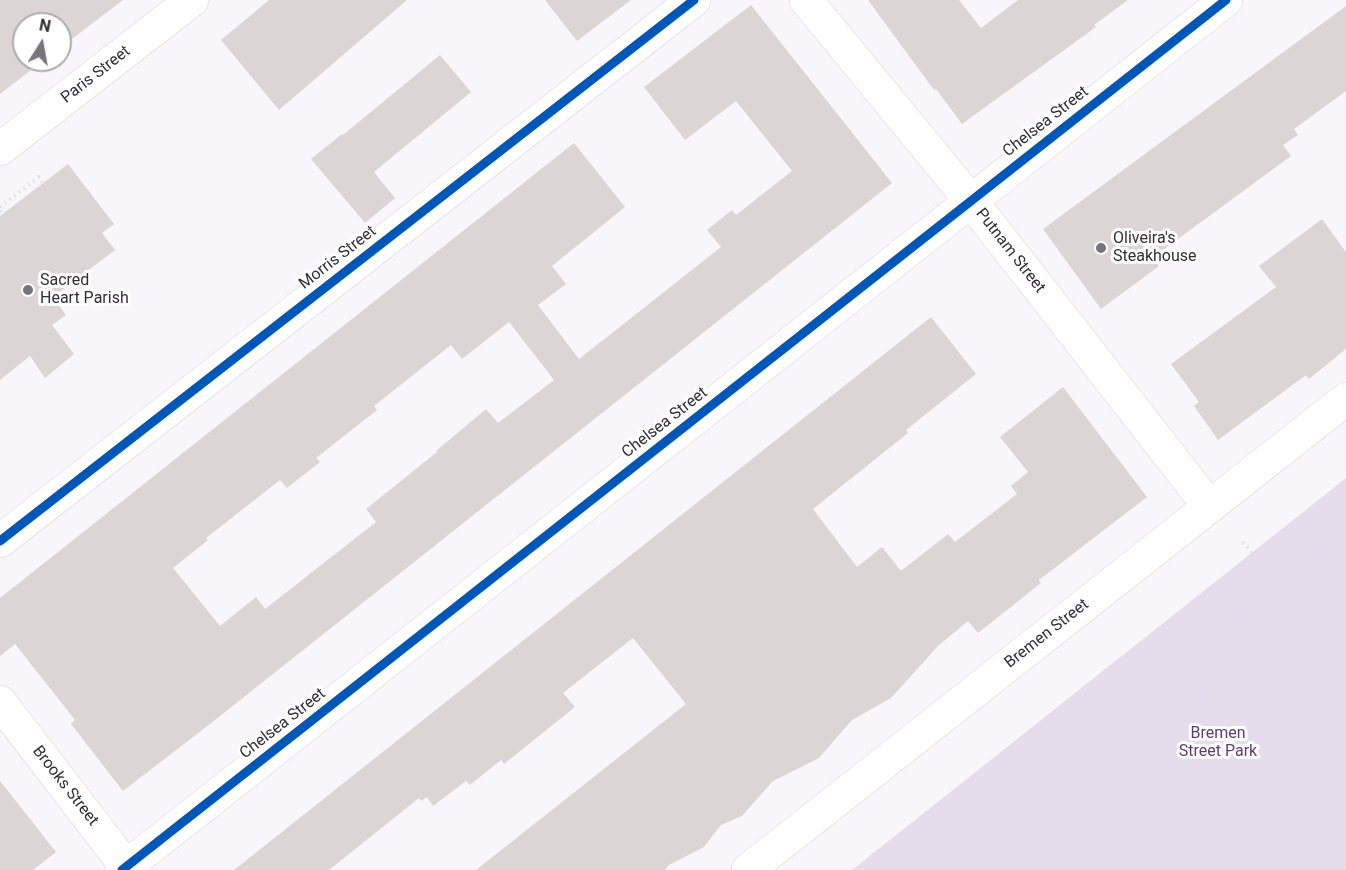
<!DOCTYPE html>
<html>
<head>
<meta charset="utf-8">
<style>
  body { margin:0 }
  #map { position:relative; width:1346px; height:870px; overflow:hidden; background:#f8f6fa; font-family:Roboto,sans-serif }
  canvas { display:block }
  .north { position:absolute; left:12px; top:12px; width:60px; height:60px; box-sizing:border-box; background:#fff; border:2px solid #adabaf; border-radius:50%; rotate:11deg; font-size:16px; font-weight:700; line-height:24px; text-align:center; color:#322e36 }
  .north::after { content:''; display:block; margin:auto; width:21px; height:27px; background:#77747b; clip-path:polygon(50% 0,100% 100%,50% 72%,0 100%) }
</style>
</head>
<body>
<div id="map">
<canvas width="1346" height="870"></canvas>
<div class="north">N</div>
</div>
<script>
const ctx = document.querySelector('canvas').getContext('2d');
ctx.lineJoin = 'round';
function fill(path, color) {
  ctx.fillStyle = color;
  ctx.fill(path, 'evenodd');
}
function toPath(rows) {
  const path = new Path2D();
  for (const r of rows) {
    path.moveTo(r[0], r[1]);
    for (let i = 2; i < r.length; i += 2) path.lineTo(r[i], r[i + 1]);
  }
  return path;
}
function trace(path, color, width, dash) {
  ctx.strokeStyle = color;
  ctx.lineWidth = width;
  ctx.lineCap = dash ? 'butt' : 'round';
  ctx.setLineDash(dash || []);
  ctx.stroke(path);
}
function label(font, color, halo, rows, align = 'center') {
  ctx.font = font + ' Roboto,sans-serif';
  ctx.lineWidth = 6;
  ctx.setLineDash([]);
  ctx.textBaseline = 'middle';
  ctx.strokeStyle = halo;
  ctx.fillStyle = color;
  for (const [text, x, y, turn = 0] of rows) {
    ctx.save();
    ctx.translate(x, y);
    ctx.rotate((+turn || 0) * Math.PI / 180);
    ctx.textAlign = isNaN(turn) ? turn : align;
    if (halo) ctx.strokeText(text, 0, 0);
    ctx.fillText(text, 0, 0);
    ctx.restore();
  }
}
fill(toPath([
  [1346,478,1346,870,852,870]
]), '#e5ddec');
fill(toPath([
  [0,0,123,0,60,48,60,24,24,24,24,60,44,60,0,94],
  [269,0,407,0,279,110,221,40],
  [545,0,631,0,577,41],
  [868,0,959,0,981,28,1018,0,1128,0,1094,25,1096,27,962,124,936,89,934,90],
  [751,5,892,183,215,720,123,791,71,724,75,720,15,644,0,656,0,598,574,143,625,207,552,266,566,284,538,305,579,359,645,307,721,247,707,230,732,210,736,215,792,171,736,101,685,140,644,87],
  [509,322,554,380,498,423,486,409,436,451,437,452,366,509,376,522,265,609,256,597,220,626,173,568,208,540,206,538,280,480,287,488,320,462,316,458,377,410,374,406,451,345,462,359],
  [1346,6,1346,91,1294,129,1298,135,1283,145,1291,156,1152,258,1159,266,1101,309,1043,229],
  [440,55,471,92,374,172,395,198,365,223,311,159,342,134,343,135],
  [68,164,114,224,102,233,115,250,53,297,66,315,52,325,74,354,45,378,30,356,0,380,0,216],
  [1322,219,1346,252,1346,349,1309,379,1306,375,1218,440,1194,406,1199,402,1171,364,1276,287,1259,266],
  [931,317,976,374,906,430,908,433,813,509,857,567,882,547,901,571,948,534,955,542,1017,494,1011,486,1028,472,1000,437,1063,387,1147,497,1039,580,1041,583,978,633,968,621,938,646,891,698,852,720,819,758,773,781,742,816,721,825,704,847,669,865,665,870,476,870,686,704,633,638,563,693,575,707,504,764,501,760,470,785,466,781,433,806,427,797,421,801,419,798,329,870,234,870],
  [0,781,56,852,33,870,0,870]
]), '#dbd5d6');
const minor = toPath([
  [806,0,971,201,1209,506],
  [0,149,192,0],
  [0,541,694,0],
  [0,702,129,870]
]);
const secondary = toPath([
  [122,870,1226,0],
  [748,870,1346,399]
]);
trace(minor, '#d5d2d8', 34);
trace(secondary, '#d5d2d8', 34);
trace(toPath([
  [0,207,39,177,43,183],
  [0,211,3,214],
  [1243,542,1277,585],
  [1214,692,1240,760,1254,781,1288,810,1310,823,1346,832],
  [915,870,1346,530],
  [1141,870,1175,800,1199,735,1226,644,1236,619]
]), '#e2e1e2', 4, [1.5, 4.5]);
trace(minor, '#fefefe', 33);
trace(secondary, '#fefefe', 33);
trace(toPath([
  [0,541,694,0],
  [122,870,1226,0]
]), '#0057b8', 9);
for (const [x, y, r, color] of [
  [1101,248,6,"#77747b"],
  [28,290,6,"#77747b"]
]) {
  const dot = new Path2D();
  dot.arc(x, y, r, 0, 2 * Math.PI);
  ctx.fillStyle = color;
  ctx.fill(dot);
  trace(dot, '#fff', 2);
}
label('16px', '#322e36', '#fff', [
  ["Paris Street",96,75,-38],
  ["Chelsea Street",1046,122,-38],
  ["Putnam Street",1010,251,52],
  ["Morris Street",338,258,-38],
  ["Chelsea Street",665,423,-38],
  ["Bremen Street",1047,634,-38],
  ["Chelsea Street",283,724,-38],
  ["Brooks Street",65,786,52]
]);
label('16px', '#322e36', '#fff', [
  ["Oliveira's",1113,239],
  ["Steakhouse",1113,257],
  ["Sacred",40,281],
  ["Heart Parish",40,299]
], 'left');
label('16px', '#5d4072', '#fff', [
  ["Bremen",1218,734],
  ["Street Park",1218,752]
]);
</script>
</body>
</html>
